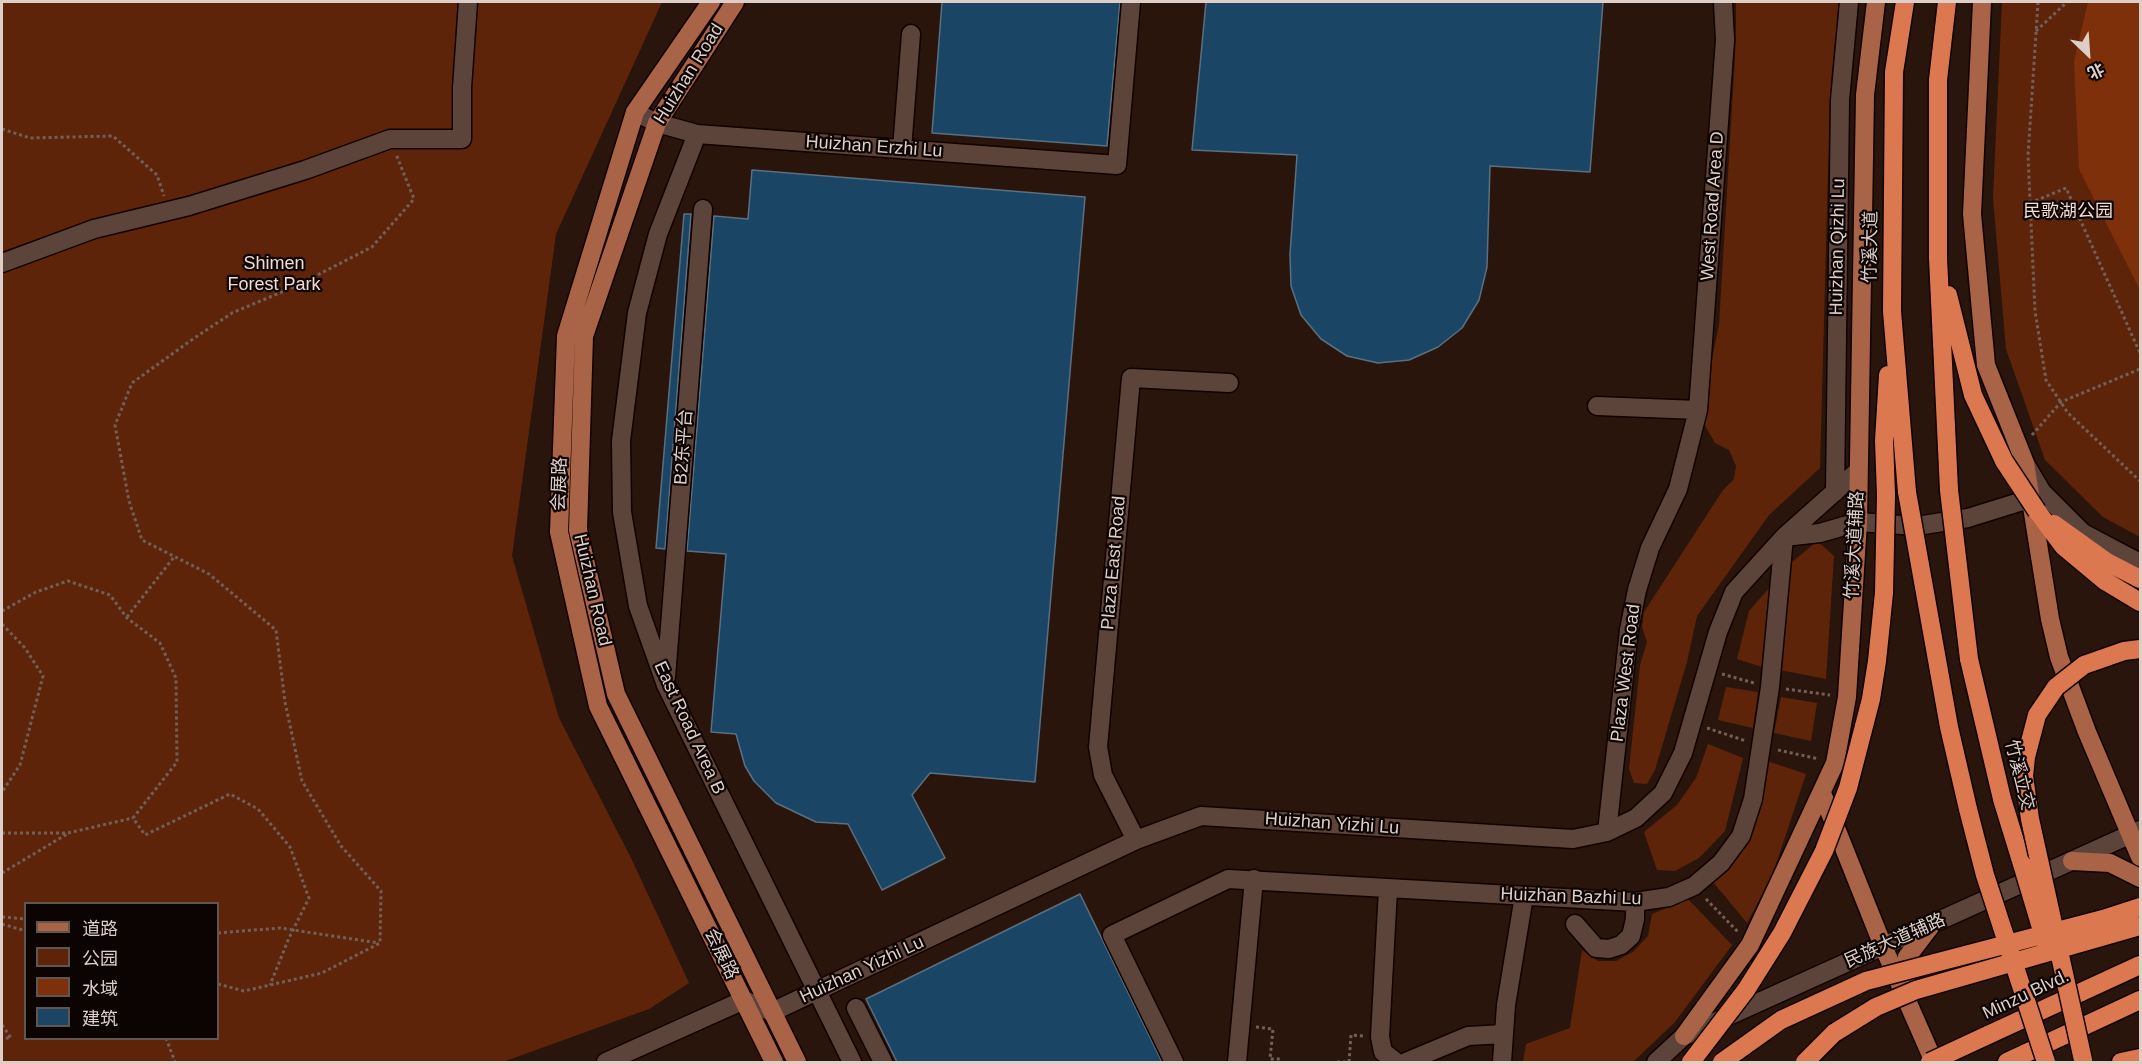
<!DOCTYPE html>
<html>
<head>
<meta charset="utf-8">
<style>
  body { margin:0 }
  #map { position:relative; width:2142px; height:1064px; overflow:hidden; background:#2a150c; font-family:Helvetica,"Noto Sans SC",sans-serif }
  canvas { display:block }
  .frame { position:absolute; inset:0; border:3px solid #ddcec8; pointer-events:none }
  .legend { position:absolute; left:24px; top:902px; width:195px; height:138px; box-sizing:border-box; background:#0c0402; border:2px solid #605551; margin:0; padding:8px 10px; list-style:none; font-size:18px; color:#ddcec8 }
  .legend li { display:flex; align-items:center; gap:12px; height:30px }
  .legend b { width:30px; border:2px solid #605551 }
  .north { position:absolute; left:2058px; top:24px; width:60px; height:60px; -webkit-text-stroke:4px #0c0402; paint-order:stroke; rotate:155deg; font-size:16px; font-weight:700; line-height:24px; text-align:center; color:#ddcec8 }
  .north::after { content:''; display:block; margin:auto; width:21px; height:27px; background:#ddcec8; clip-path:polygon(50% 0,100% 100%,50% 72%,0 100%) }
</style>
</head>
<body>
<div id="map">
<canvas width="2142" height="1064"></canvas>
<div class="frame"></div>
<ul class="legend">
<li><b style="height:8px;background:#a96347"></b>道路</li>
<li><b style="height:16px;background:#5e240a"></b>公园</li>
<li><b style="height:16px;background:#7e300a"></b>水域</li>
<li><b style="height:16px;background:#1b4564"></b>建筑</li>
</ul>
<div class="north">北</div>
</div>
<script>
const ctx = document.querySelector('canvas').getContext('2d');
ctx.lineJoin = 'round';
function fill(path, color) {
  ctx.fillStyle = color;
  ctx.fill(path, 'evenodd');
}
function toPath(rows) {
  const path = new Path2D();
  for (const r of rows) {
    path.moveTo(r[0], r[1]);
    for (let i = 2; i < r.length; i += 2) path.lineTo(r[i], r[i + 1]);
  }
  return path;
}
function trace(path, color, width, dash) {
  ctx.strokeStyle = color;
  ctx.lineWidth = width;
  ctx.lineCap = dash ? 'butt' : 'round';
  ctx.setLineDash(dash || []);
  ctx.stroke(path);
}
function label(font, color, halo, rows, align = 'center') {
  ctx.font = font + ' Helvetica,"Noto Sans SC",sans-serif';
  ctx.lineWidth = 4.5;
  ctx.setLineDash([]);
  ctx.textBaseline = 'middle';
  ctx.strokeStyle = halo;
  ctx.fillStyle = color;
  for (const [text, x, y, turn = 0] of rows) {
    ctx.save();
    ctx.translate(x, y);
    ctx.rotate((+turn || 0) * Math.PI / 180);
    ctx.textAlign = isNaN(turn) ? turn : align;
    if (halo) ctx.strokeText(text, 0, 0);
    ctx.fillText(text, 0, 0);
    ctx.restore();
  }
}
fill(toPath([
  [2,2,662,2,556,234,512,556,559,718,631,858,689,983,649,1009,503,1062,2,1062],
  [26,904,218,904,218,1038,26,1038],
  [1736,2,1839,2,1830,97,1820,468,1769,515,1697,616,1687,662,1655,770,1647,784,1634,783,1629,769,1640,665,1647,642,1642,627,1644,612,1723,490,1734,479,1736,466,1729,450,1715,443,1703,422,1705,393,1719,325,1736,40],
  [2002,2,2140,2,2140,537,2103,517,2045,460,2006,349,1993,198],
  [1817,541,1834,556,1826,679,1780,670,1790,564],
  [1770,587,1762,667,1737,659,1749,611],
  [1726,687,1758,692,1753,728,1718,720],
  [1781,697,1817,703,1811,741,1774,733],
  [1708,744,1743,758,1725,831,1699,858,1675,871,1657,870,1644,832,1677,805,1696,778],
  [1764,760,1806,774,1772,876,1747,923,1713,882,1738,853,1757,820],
  [1688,899,1732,945,1675,1022,1633,1062,1523,1062,1526,1044,1570,1028,1582,950,1598,961,1616,961,1633,952,1648,936,1652,914]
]), '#5e240a');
fill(toPath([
  [2088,2,2140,2,2140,290,2079,169,2074,61]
]), '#7e300a');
const building = toPath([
  [942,2,1120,2,1107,146,932,133,942,2],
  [1206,2,1603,2,1590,172,1490,166,1487,267,1479,300,1462,328,1438,347,1409,360,1378,363,1347,356,1321,339,1301,315,1291,286,1290,254,1297,155,1192,150,1206,2],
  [752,170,1085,197,1035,782,930,773,912,795,945,858,882,890,848,824,816,822,776,803,754,781,745,766,736,734,711,732,726,554,687,551,714,216,748,219,752,170],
  [684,214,691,214,665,549,656,548,684,214],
  [1080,894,1162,1062,897,1062,866,999,1080,894]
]);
fill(building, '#1b4564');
trace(building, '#5a7081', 1.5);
const minor = toPath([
  [635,112,657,123,697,134,1117,165,1131,2],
  [697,134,658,234,637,313,621,441,622,512,638,606,666,685,852,1062],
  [902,149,911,34],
  [2,263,94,229,189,206,305,170,390,139,462,139,462,88,468,2],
  [1597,406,1698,410,1678,489,1650,548,1637,590,1629,630,1607,832],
  [1698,410,1725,40,1723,2],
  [2026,465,2042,492,2083,533,2140,563],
  [1835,492,1840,100,1849,2],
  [1784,537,1820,533,1858,522,1917,526,1968,518,2029,499],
  [666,677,703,209],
  [1136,840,1103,775,1098,747,1131,378,1229,383],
  [1388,889,1380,1037,1383,1052,1396,1062],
  [1575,924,1596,948,1609,949,1621,945,1631,936,1635,919,1635,902],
  [856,1008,883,1062],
  [606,1062,744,1000,772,1012,1136,840,1201,816,1573,839,1607,832,1636,818,1663,793,1683,753,1718,632,1734,592,1784,537,1858,471],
  [1174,1062,1112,935,1228,879,1635,902,1669,897,1694,886,1721,863,1741,836,1753,799,1770,687,1784,537],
  [1237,1062,1254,879],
  [1406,1062,1468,1036,1504,1034],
  [1502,1062,1506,1005,1524,896],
  [1656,1062,1684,1036,2140,830]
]);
const major = toPath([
  [711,2,635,112,566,336,559,532,598,706,774,1062],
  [735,2,657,123,584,336,578,530,616,694,797,1062],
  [1982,2,1972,214,1986,365,2025,463,2050,619,2059,657,2087,732,2140,857],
  [1822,793,1883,946,1934,1062],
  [2072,861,2110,863,2140,878],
  [1905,984,1907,957,1933,923],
  [1684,1036,1750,945,1835,763,1847,697,1858,522,1865,95,1876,2]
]);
const highway = toPath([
  [1905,2,1894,72,1892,311,1907,492],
  [1947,2,1938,80,1938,258,1949,490],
  [1948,295,1973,395,2004,461],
  [1886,495,1884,441,1888,375],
  [2037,511,2063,546,2105,581,2140,602],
  [2054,524,2107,562,2140,579],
  [1969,659,2002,799,2022,864],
  [1988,1035,2140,965],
  [2007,1062,2140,1000],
  [2121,1062,2140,1058]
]);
trace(minor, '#110200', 21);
trace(major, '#110200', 21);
trace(highway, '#110200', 21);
trace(toPath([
  [2038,2,2028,156,2035,311,2046,380,2068,413,2140,481],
  [2036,31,2067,2],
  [2,129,30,138,113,136,157,175,164,196],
  [2030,203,2066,188,2140,353],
  [2032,435,2061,402,2140,369],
  [2,611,36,592,68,581,110,595,127,618,160,643,176,678,177,762,133,818,145,835,230,794,258,809,290,847,309,898,289,938,270,985],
  [127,617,174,557],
  [2,624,25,648,43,676,20,765,2,792],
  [1722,674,1754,683],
  [1786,689,1830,695],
  [1707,728,1746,741],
  [1778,750,1819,759],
  [2,833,68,833,133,818],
  [2,873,67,834],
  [1706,899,1739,933],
  [2,917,26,919],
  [2,924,26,931],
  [218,933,280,928,379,943],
  [218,984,244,991,322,973,380,943,381,891,341,846,302,781,285,702,276,630,209,574,142,540,129,501,115,425,132,383,190,341,232,313,296,286,372,247,414,199,396,154],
  [2,1025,11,1038,2,1038],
  [1256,1027,1273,1029,1270,1059,1281,1059],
  [166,1038,175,1062],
  [1337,1062,1349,1062,1351,1035,1363,1036]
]), '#726058', 3, [3, 3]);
trace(minor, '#5d443a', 18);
trace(major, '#a96347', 18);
trace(highway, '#dc7850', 18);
const highwayBridge = toPath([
  [2004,461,2037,511],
  [1949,490,1969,659],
  [1907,492,1949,727,1968,809,1985,875,2046,1062],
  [2022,864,2045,941],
  [2083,1060,2030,819,2024,776,2026,757,2037,715,2056,687,2084,665,2124,651,2140,649],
  [1691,1062,1746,990,1782,933,1824,851,1848,788,1871,699,1877,661,1884,593,1886,495],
  [1722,1062,1781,1020,1866,981,2103,919,2140,907],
  [1805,1062,1834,1033,1876,1007,1916,990,2140,926],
  [1930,1062,1988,1035]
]);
trace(highwayBridge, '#110200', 21, []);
trace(highwayBridge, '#dc7850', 18);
label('18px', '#ddcec8', '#0c0402', [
  ["Huizhan Road",689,74,-58],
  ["Huizhan Erzhi Lu",874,147,4],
  ["West Road Area D",1713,206,-86],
  ["Huizhan Qizhi Lu",1838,247,-89],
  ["竹溪大道",1871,247,-89],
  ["B2东平台",684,447,-86],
  ["会展路",560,484,-88],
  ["竹溪大道辅路",1855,545,-87],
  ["Plaza East Road",1114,563,-85],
  ["Huizhan Road",592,590,77],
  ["Plaza West Road",1626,673,-83],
  ["East Road Area B",689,728,65],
  ["竹溪立交",2019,775,76],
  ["Huizhan Yizhi Lu",1332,824,4],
  ["Huizhan Bazhi Lu",1571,897,2],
  ["民族大道辅路",1895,941,-24],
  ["会展路",721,954,64],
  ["Huizhan Yizhi Lu",862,970,-25],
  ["Minzu Blvd.",2026,995,-25]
]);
label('18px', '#f3dbd2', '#0c0402', [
  ["民歌湖公园",2068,212],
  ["Shimen",274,264],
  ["Forest Park",274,285]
]);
</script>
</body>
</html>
